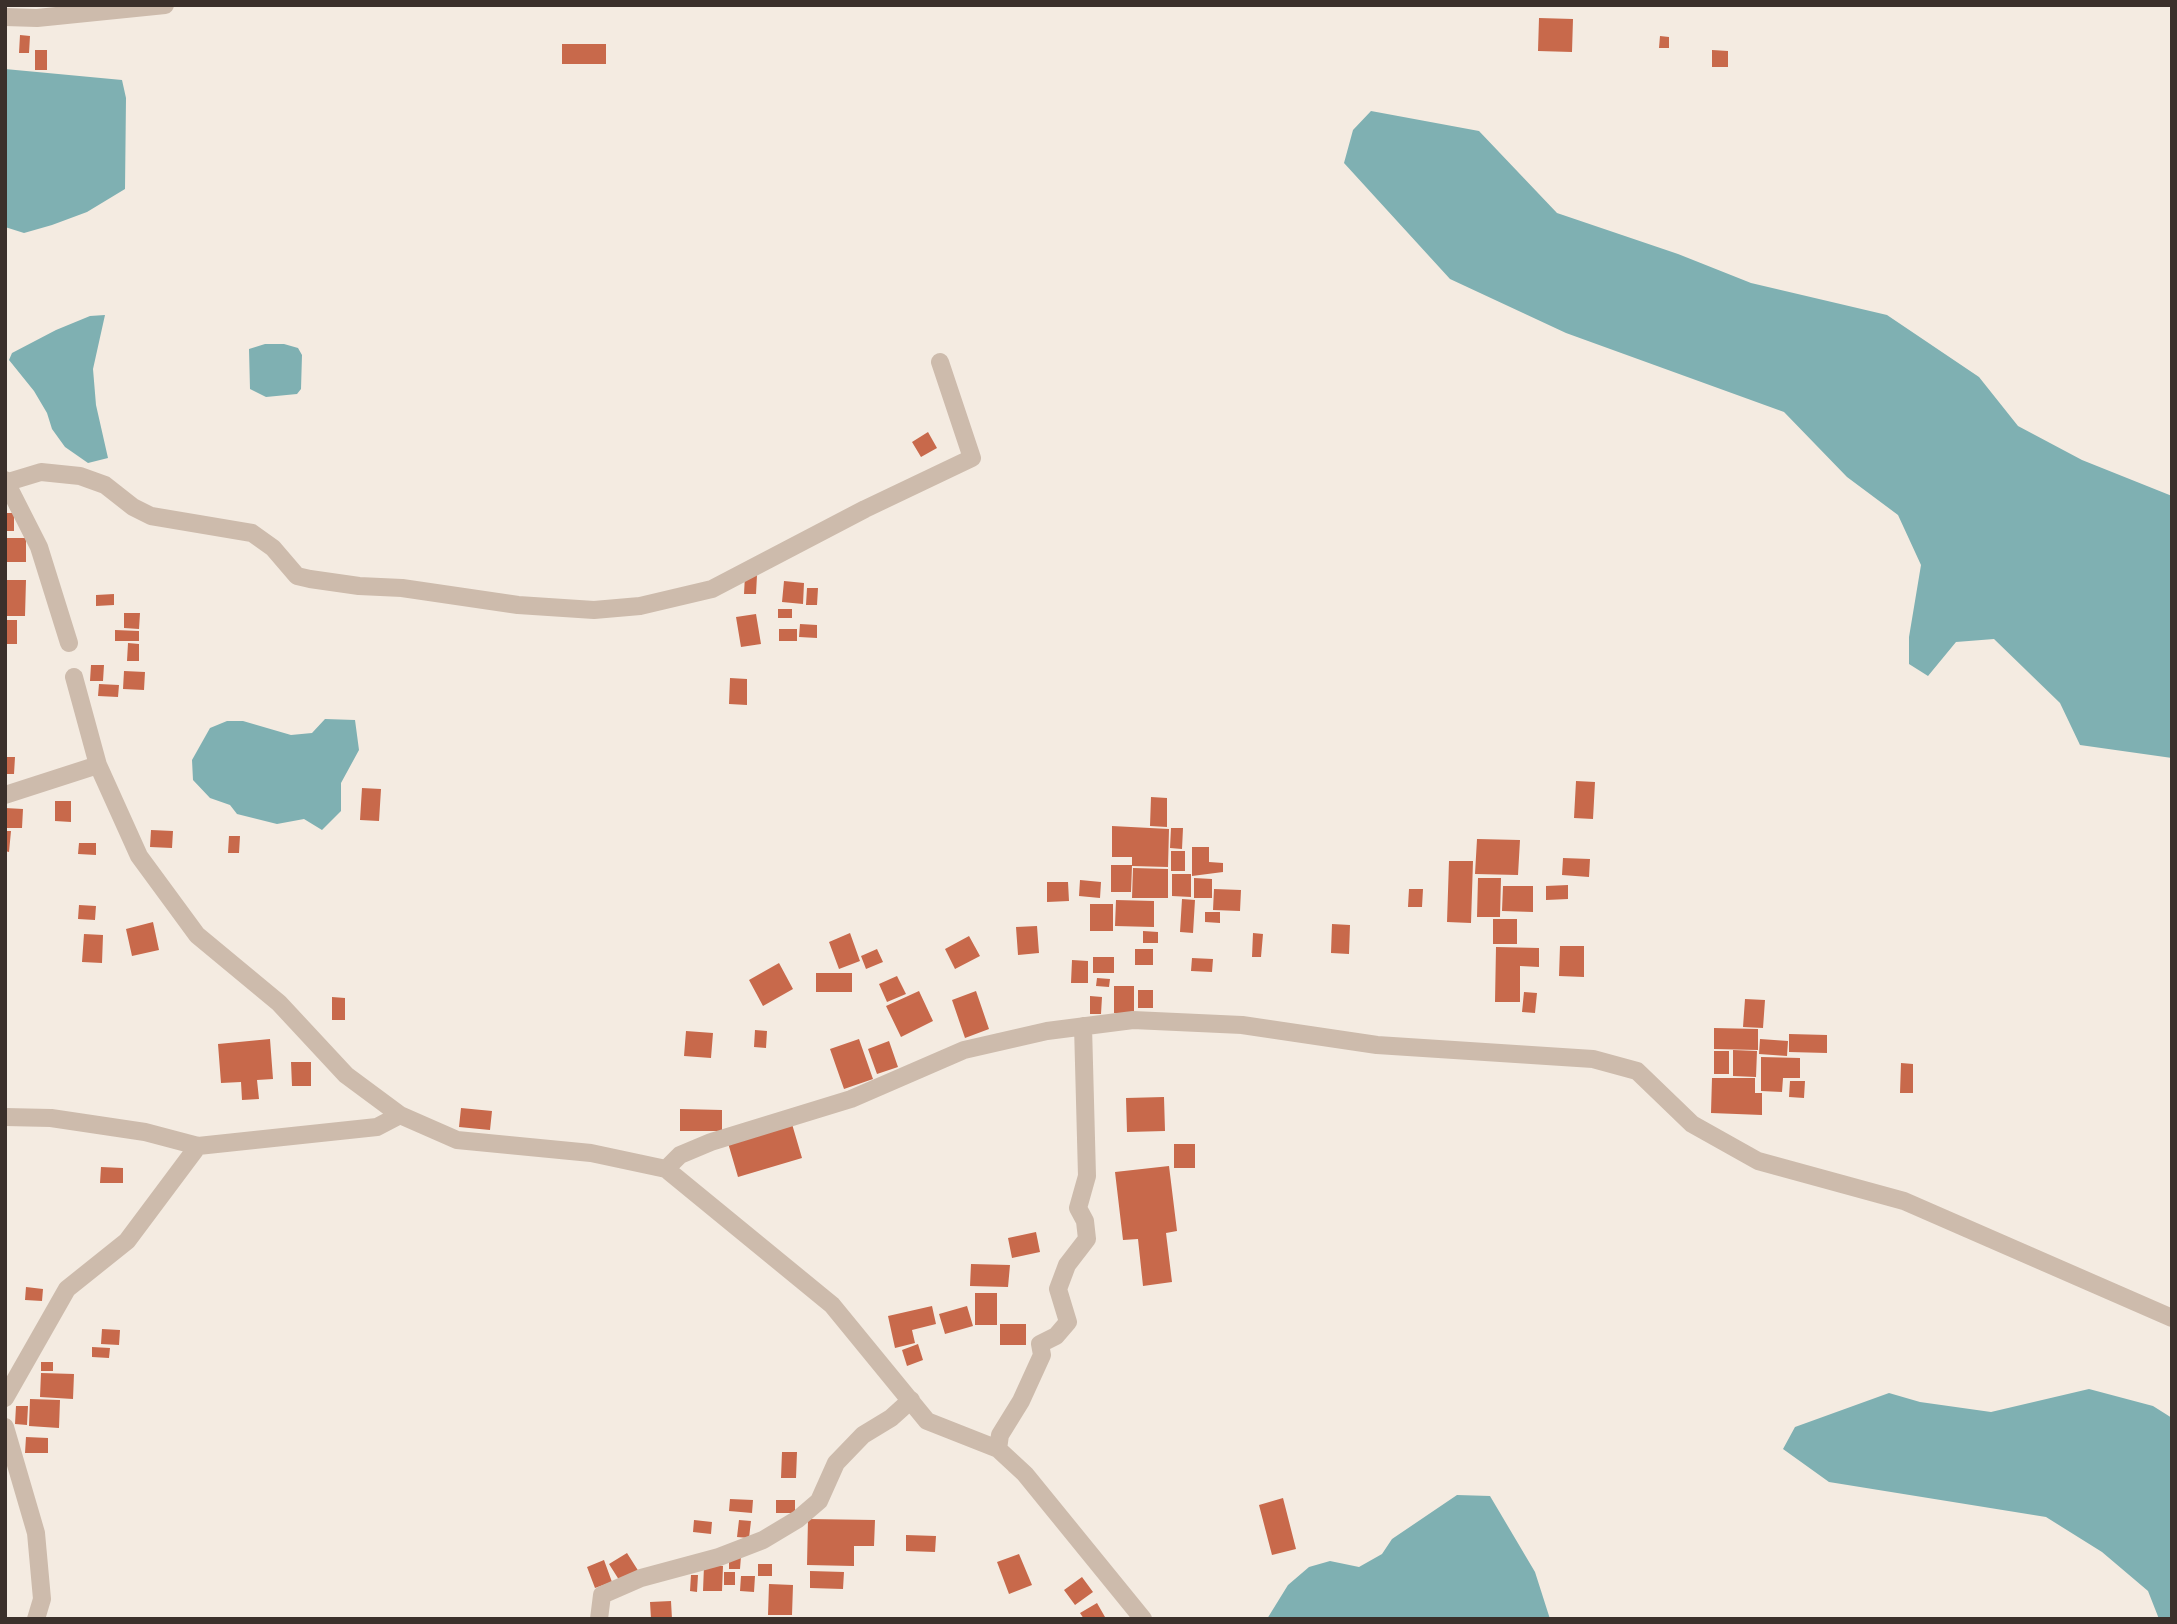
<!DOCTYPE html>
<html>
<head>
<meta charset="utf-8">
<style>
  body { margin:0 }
  #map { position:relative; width:2177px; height:1624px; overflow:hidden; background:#f4ebe1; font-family:Inter,sans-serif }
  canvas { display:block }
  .frame { position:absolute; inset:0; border:7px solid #3b302b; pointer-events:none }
</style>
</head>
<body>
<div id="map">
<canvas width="2177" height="1624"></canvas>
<div class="frame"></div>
</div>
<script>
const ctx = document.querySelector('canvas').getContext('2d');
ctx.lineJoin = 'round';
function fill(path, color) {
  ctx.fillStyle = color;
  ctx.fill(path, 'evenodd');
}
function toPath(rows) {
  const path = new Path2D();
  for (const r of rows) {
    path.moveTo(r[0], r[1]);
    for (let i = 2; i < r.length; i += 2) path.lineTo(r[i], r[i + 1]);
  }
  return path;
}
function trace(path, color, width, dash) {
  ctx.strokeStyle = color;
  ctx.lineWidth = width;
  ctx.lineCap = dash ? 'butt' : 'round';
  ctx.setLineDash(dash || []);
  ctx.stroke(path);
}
fill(toPath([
  [5,69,122,80,126,98,125,189,87,212,52,225,24,233,5,227],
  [1371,111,1479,131,1557,213,1678,254,1751,283,1887,315,1979,377,2018,426,2082,460,2172,496,2172,758,2080,745,2060,703,1994,639,1956,642,1928,676,1909,664,1909,637,1921,565,1898,515,1847,477,1784,412,1566,333,1450,279,1344,163,1353,130],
  [105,315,93,369,96,405,108,458,88,463,65,447,52,429,47,413,34,391,9,360,12,353,56,330,90,316],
  [265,344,284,344,298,348,302,355,301,389,297,394,266,397,250,389,249,349],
  [325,719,355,720,359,750,341,783,341,811,322,830,304,819,277,824,237,814,230,805,210,798,193,780,192,760,210,728,227,721,243,721,291,735,312,733],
  [2089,1389,2153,1406,2172,1418,2172,1619,2159,1619,2148,1591,2102,1552,2046,1517,1829,1482,1783,1449,1795,1427,1889,1393,1920,1402,1991,1412],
  [1457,1495,1490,1496,1535,1572,1550,1619,1267,1619,1288,1585,1309,1567,1330,1561,1359,1567,1382,1554,1392,1539]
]), '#7fb0b2');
fill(toPath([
  [1539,18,1573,19,1572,52,1538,51],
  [20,35,30,36,29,53,19,53],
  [1660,36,1669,37,1669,48,1659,48],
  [562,44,606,44,606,64,562,64],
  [35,50,47,50,47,70,35,70],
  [1712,50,1728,51,1728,67,1712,67],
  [928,432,937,448,921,457,912,442],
  [5,513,14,513,14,531,5,531],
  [7,538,26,538,26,562,7,562],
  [745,575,757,575,756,594,744,594],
  [5,580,26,580,25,616,5,616],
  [784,581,804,583,803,604,782,602],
  [807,588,818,588,817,605,806,605],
  [114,594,114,605,96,606,96,595],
  [778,609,792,609,792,618,778,618],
  [124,613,140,613,139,629,124,628],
  [756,614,761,644,741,647,736,617],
  [5,620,17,620,17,644,5,644],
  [800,624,817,625,817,638,799,637],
  [779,629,797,629,797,641,779,641],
  [115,630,139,631,139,641,115,641],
  [128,643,139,644,139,661,127,661],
  [91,665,104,665,103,681,90,681],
  [124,671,145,672,144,690,123,689],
  [730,678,747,679,747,705,729,704],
  [99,684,119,685,118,697,98,696],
  [5,757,15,757,14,774,5,774],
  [1576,781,1595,782,1593,819,1574,818],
  [362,788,381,789,379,821,360,820],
  [1151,797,1167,798,1167,827,1150,826],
  [55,801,71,801,71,822,55,821],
  [5,808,23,809,22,828,5,828],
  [1112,826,1169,829,1168,867,1132,866,1131,892,1111,892,1111,865,1132,865,1132,857,1112,857],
  [1171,828,1183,828,1182,849,1170,848],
  [151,830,173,831,172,848,150,847],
  [5,831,11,831,9,852,5,851],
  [229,836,240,836,239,853,228,853],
  [1477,839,1520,840,1518,875,1475,874],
  [79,843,96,843,96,855,78,854],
  [1192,847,1209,847,1209,862,1223,863,1223,872,1192,876],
  [1171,851,1185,851,1185,871,1171,871],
  [1563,858,1590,859,1589,877,1562,875],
  [1449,861,1473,861,1471,923,1447,922],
  [1133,868,1168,869,1168,898,1132,898],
  [1172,874,1191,874,1191,897,1172,896],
  [1194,878,1212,879,1212,898,1194,898],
  [1478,878,1501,878,1500,917,1477,917],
  [1080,880,1101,882,1100,898,1079,896],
  [1047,882,1068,882,1069,901,1047,902],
  [1568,885,1568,899,1546,900,1546,886],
  [1503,886,1533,886,1533,912,1502,911],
  [1214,889,1241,890,1240,911,1213,910],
  [1409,889,1423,889,1422,907,1408,907],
  [1182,899,1195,900,1193,933,1180,932],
  [1116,900,1154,901,1154,927,1115,926],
  [1090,904,1113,904,1113,931,1090,931],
  [79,905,96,906,95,920,78,919],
  [1205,912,1220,912,1220,923,1205,922],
  [1493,919,1517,919,1517,944,1493,944],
  [153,922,159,950,132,956,126,929],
  [1332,924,1350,925,1349,954,1331,953],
  [1037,926,1039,953,1018,955,1016,927],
  [1143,931,1158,932,1158,943,1143,943],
  [850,933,860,961,839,969,829,942],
  [1253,933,1263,934,1261,957,1252,957],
  [84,934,103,935,102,963,82,962],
  [969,936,980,956,955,969,945,949],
  [1560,946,1584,946,1584,977,1559,976],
  [1496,947,1539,948,1539,967,1520,966,1520,1002,1495,1002],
  [877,949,883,962,866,969,861,956],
  [1135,949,1153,949,1153,965,1135,965],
  [1093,957,1114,957,1114,973,1093,973],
  [1192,958,1213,959,1212,972,1191,971],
  [1072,960,1088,961,1088,983,1071,983],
  [779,963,793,989,763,1006,749,980],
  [816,973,852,973,852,992,816,992],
  [897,976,906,994,887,1002,879,984],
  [1097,978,1110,979,1109,987,1096,986],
  [1114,986,1134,986,1134,1013,1114,1013],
  [1138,990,1153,990,1153,1008,1138,1008],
  [919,991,933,1021,901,1037,886,1006],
  [976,991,989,1029,965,1038,952,1000],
  [1524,992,1537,993,1535,1013,1522,1012],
  [1090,996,1102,997,1101,1014,1090,1014],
  [332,997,345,998,345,1020,332,1020],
  [1745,999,1765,1000,1763,1028,1743,1027],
  [1714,1028,1758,1029,1758,1050,1714,1049],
  [755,1030,767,1031,766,1048,754,1047],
  [686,1031,713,1033,711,1058,684,1056],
  [1789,1034,1827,1035,1827,1053,1789,1052],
  [270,1039,273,1079,257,1080,259,1099,242,1100,241,1082,221,1083,218,1044],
  [859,1039,873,1079,844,1089,830,1049],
  [1760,1039,1788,1041,1787,1056,1759,1054],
  [889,1041,898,1067,877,1074,868,1049],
  [1733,1050,1757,1051,1756,1077,1733,1076],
  [1714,1051,1729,1051,1729,1074,1714,1074],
  [1761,1057,1800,1058,1800,1078,1783,1078,1782,1092,1761,1091],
  [291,1062,311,1062,311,1086,292,1086],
  [1901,1063,1913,1064,1913,1093,1900,1093],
  [1712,1078,1755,1078,1755,1093,1762,1093,1762,1115,1711,1113],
  [1790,1081,1805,1081,1804,1098,1789,1097],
  [1164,1097,1165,1131,1127,1132,1126,1098],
  [461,1108,492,1111,490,1130,459,1127],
  [680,1109,722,1110,722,1131,680,1131],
  [792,1124,802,1158,738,1177,728,1143],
  [1174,1144,1195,1144,1195,1168,1174,1168],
  [1169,1166,1177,1231,1166,1233,1172,1282,1143,1286,1138,1239,1123,1240,1115,1172],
  [101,1167,123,1168,123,1183,100,1183],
  [1036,1232,1040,1252,1012,1258,1008,1238],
  [971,1264,1010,1265,1008,1287,970,1286],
  [26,1287,43,1289,42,1301,25,1300],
  [975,1293,997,1293,997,1325,975,1325],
  [932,1306,936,1324,912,1330,915,1343,895,1348,888,1316],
  [967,1306,973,1326,945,1334,939,1314],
  [1000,1324,1026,1324,1026,1345,1000,1345],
  [102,1329,120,1330,119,1345,101,1344],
  [918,1344,923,1360,907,1366,902,1350],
  [92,1347,110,1348,109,1358,92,1357],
  [41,1362,53,1362,53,1371,41,1371],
  [41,1373,74,1374,73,1399,40,1397],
  [30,1399,60,1400,59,1428,29,1426],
  [16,1406,28,1406,27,1425,15,1424],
  [26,1437,48,1438,48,1453,25,1453],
  [782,1452,797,1452,796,1478,781,1478],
  [1283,1498,1296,1549,1272,1555,1259,1505],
  [730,1499,753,1500,752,1513,729,1511],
  [776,1500,795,1500,795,1513,776,1513],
  [808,1519,875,1520,874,1546,854,1546,854,1566,807,1565],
  [694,1520,712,1522,711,1534,693,1532],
  [739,1520,751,1521,749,1538,737,1537],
  [906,1535,936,1536,935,1552,906,1551],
  [627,1553,639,1572,621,1583,609,1564],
  [1019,1554,1032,1585,1009,1594,997,1562],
  [729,1555,741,1556,740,1569,729,1569],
  [604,1560,612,1582,595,1588,587,1567],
  [758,1564,772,1564,772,1576,758,1576],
  [704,1566,723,1566,722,1591,703,1591],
  [810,1571,844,1572,843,1589,810,1588],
  [724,1572,735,1572,735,1585,724,1585],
  [691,1575,698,1575,697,1592,690,1591],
  [741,1576,755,1576,754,1592,740,1591],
  [1082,1577,1093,1592,1075,1605,1064,1590],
  [769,1584,793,1585,792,1615,768,1615],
  [671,1601,672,1619,651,1619,650,1602],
  [1097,1603,1105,1617,1084,1619,1080,1613]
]), '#c8694b');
trace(toPath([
  [5,17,37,18,165,5],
  [5,480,39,547,69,643],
  [8,482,41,472,80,476,105,485,133,507,151,516,252,533,273,548,297,576,310,579,359,586,402,588,518,605,594,610,640,606,712,589,865,509,972,458,940,362],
  [74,677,98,765,139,856,197,935,279,1003,346,1075,400,1115,457,1140,591,1153,666,1169,832,1305,927,1421,998,1449,1025,1474,1143,1619],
  [5,795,98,765],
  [5,1117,51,1118,145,1132,198,1146,377,1127,400,1115],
  [666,1169,680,1155,711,1142,851,1099,964,1050,1047,1031,1133,1020,1242,1025,1377,1045,1593,1059,1637,1071,1692,1124,1758,1161,1904,1201,2172,1318],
  [5,1398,67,1289,127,1241,198,1146],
  [5,1427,36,1533,42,1599,36,1619],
  [998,1449,1000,1435,1021,1401,1042,1355,1040,1344,1056,1336,1068,1322,1058,1289,1067,1265,1087,1239,1085,1221,1078,1208,1087,1176,1083,1026],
  [599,1619,602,1595,641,1578,719,1557,763,1540,798,1519,819,1501,836,1463,863,1435,891,1418,911,1400]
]), '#cdbbac', 18);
</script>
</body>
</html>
